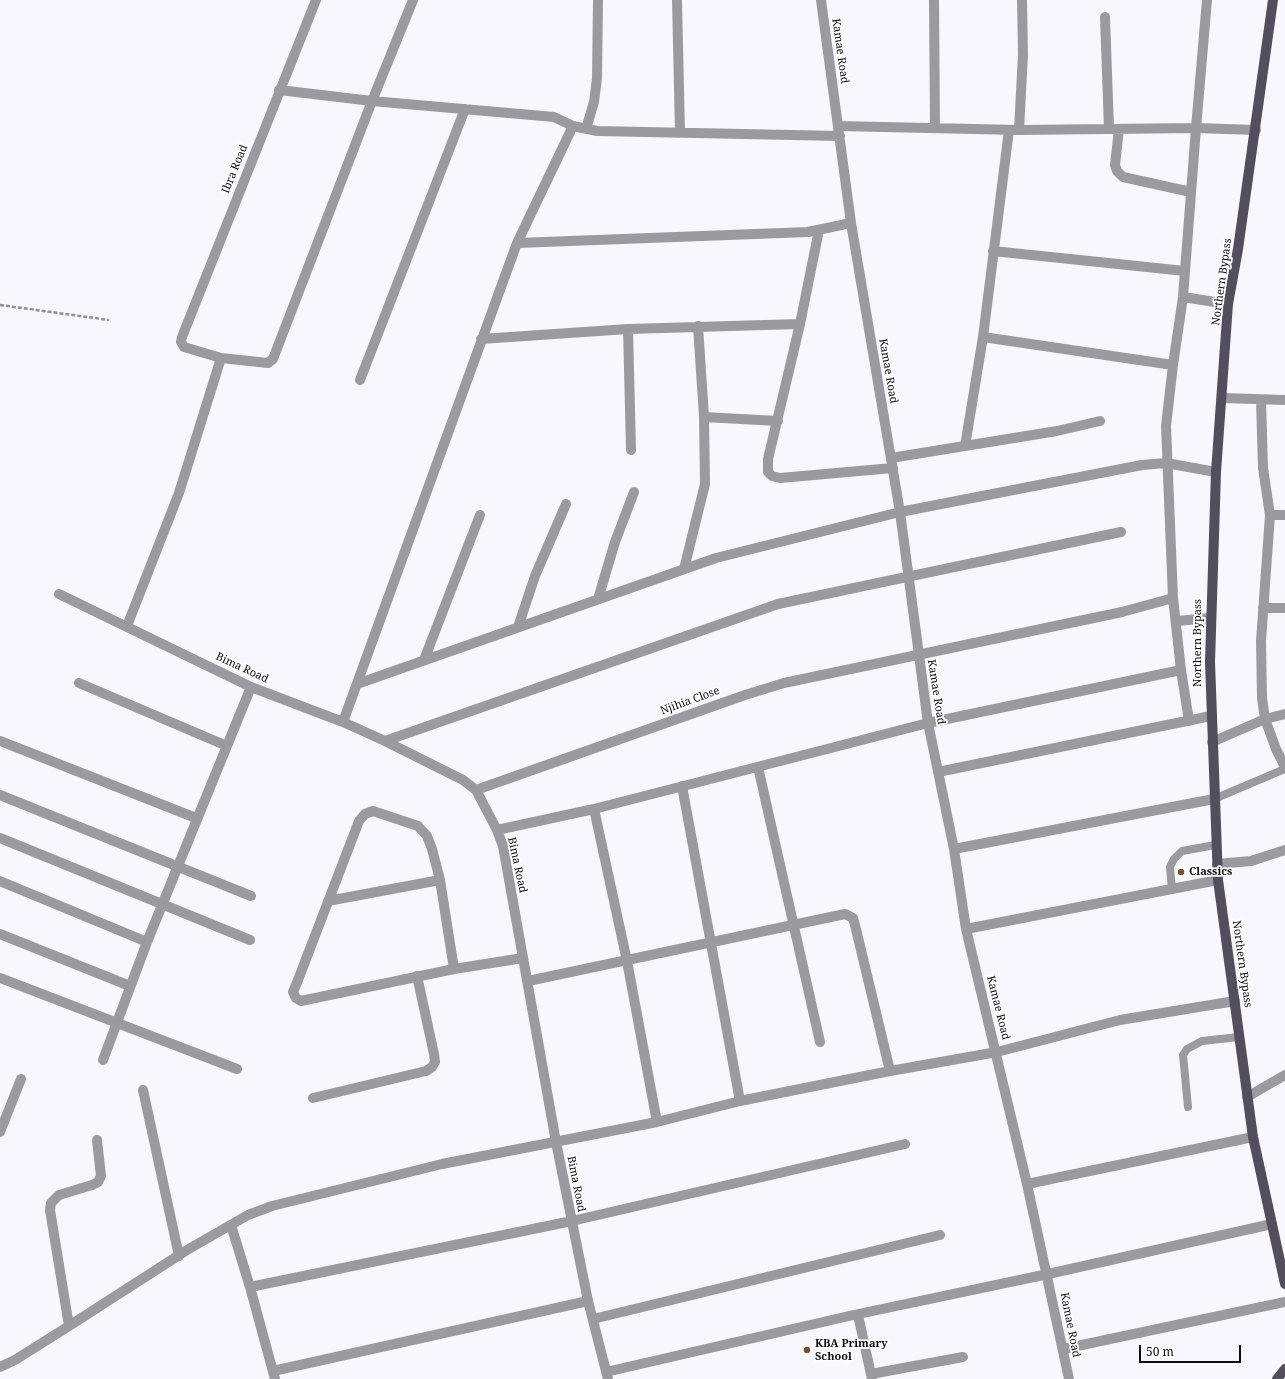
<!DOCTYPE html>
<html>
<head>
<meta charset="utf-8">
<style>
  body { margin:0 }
  #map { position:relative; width:1285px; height:1379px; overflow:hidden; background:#f9f7fe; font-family:"Noto Serif",serif }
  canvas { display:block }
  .scale { position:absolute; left:1139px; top:1345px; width:102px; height:18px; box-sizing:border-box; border:2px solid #0d0b11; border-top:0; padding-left:5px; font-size:12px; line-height:14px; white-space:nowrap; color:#0d0b11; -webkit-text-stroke:3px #fff; paint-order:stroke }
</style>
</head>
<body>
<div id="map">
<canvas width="1285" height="1379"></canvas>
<div class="scale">50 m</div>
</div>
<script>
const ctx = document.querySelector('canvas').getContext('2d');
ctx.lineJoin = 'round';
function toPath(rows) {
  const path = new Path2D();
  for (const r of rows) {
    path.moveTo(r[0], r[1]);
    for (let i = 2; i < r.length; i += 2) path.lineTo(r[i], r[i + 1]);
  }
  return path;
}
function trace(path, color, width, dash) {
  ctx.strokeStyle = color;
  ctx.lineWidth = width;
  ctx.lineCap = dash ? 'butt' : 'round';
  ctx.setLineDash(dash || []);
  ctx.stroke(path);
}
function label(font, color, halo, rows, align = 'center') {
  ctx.font = font + ' "Noto Serif",serif';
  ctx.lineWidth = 3.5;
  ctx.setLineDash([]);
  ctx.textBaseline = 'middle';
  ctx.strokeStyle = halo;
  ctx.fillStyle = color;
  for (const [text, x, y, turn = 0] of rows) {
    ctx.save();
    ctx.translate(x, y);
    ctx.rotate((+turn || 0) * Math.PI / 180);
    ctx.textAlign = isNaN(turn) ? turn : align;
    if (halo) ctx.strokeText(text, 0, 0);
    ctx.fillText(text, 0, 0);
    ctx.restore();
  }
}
trace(toPath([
  [0,305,109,320]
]), '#918f95', 2.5, [4, 2]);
trace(toPath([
  [1214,799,1285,769],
  [1172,889,1170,867,1174,859,1182,851,1215,845],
  [1188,1107,1183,1055,1187,1049,1202,1041,1239,1037]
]), '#9c9aa1', 8);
trace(toPath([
  [316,0,182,337,181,342,184,347,221,358,268,363,273,359,372,101,413,0],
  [677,0,680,132],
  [821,0,851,223,900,512,928,723,954,849,966,929,1027,1184,1069,1379],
  [934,0,935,128],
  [1105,17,1109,129],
  [279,90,372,101,554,117,573,126,597,131,840,136],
  [838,126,1019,130,1196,128,1256,130],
  [586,129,594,102,597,78,598,0],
  [1119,129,1115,165,1117,171,1123,177,1191,192],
  [1019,130,1023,54,1022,0],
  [819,230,800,324,768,459,768,472,772,476,780,478,893,468],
  [517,243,808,232,851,223],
  [993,251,1185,271],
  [1183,297,1228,304],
  [628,329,631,450],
  [983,337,1173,365],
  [481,339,628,329,800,324],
  [360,380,465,109],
  [1222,398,1285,400],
  [1261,400,1263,468,1270,515,1261,641,1262,698,1265,719,1276,749,1285,767],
  [704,417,778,421],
  [965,446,983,337,1009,130],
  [891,458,1057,431,1100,421],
  [1270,515,1285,515],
  [684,569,705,484,704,417,698,326],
  [59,594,251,687,343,722,385,741,463,780,476,790,497,830,503,846,556,1142,588,1301,608,1379],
  [598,599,615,542,634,492],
  [1263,608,1285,608],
  [1177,621,1210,618],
  [127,626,179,493,221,358],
  [518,627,535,576,566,504],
  [424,660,480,515],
  [1181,670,1173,598,1166,426,1173,365,1183,297,1196,128,1207,0],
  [79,683,227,746],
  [357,684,716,558,900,512,1142,465,1166,463,1216,472],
  [343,722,517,243,573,126],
  [0,741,196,818],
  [385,741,778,604,1121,532],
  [1212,742,1265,719,1285,714],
  [758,767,820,1042],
  [938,772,1211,716],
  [682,786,740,1101],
  [476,790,745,695,784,683,1122,612,1173,598],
  [0,795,251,896],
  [594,809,627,961,657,1122],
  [497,830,594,809,928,723,1181,670,1189,721],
  [0,838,250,940],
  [954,849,1214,799],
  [1217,864,1251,861,1285,850],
  [0,881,147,942],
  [328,901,440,880],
  [966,929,1218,880],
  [0,934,130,986],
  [454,969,440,880,432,849,427,836,418,826,373,811,365,814,359,821,298,980,293,992,296,998,301,1001,454,969,523,958],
  [0,978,237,1069],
  [528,981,845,914,853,918,855,925,890,1071],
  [103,1060,147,942,251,687],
  [143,1090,179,1256],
  [1247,1097,1285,1075],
  [313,1098,426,1071,432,1067,435,1062,434,1054,417,976],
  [0,1132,21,1079],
  [1027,1184,1253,1137],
  [231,1225,250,1287,572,1221,905,1144],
  [250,1287,275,1379],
  [858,1315,872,1379],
  [593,1319,940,1235],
  [69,1326,50,1210,51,1203,59,1195,92,1185,98,1182,101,1176,97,1140],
  [1063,1349,1285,1302],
  [0,1367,15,1360,69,1326,187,1250,248,1215,272,1206,442,1164,657,1122,740,1101,890,1071,997,1052,1120,1020,1235,1001],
  [273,1371,588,1301],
  [606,1372,849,1316,1048,1274,1272,1224],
  [871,1374,963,1357]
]), '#9c9aa1', 10);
trace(toPath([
  [1273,0,1238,249,1228,304,1216,472,1210,662,1218,880,1253,1137,1285,1284],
  [1277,1379,1285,1369]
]), '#524e5b', 10);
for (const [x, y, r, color] of [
  [1181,872,4,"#77512d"],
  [807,1350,4,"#77512d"]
]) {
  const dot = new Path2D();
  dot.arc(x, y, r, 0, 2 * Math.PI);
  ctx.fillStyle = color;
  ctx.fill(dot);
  trace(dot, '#fff', 1.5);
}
label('11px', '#0d0b11', '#fff', [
  ["Kamae Road",840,51,82],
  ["Ibra Road",235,169,-68],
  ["Northern Bypass",1222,282,-82],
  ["Kamae Road",888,371,80],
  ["Northern Bypass",1198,643,-90],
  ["Bima Road",242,668,25],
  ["Kamae Road",936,692,81],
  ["Njihia Close",690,701,-20],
  ["Bima Road",517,865,78],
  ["Northern Bypass",1242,964,82],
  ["Kamae Road",998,1008,76],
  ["Bima Road",576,1184,79],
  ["Kamae Road",1070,1325,79]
]);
label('bold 11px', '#0d0b11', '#fff', [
  ["Classics",1189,872],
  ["KBA Primary",815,1344],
  ["School",815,1357]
], 'left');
</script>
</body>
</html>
